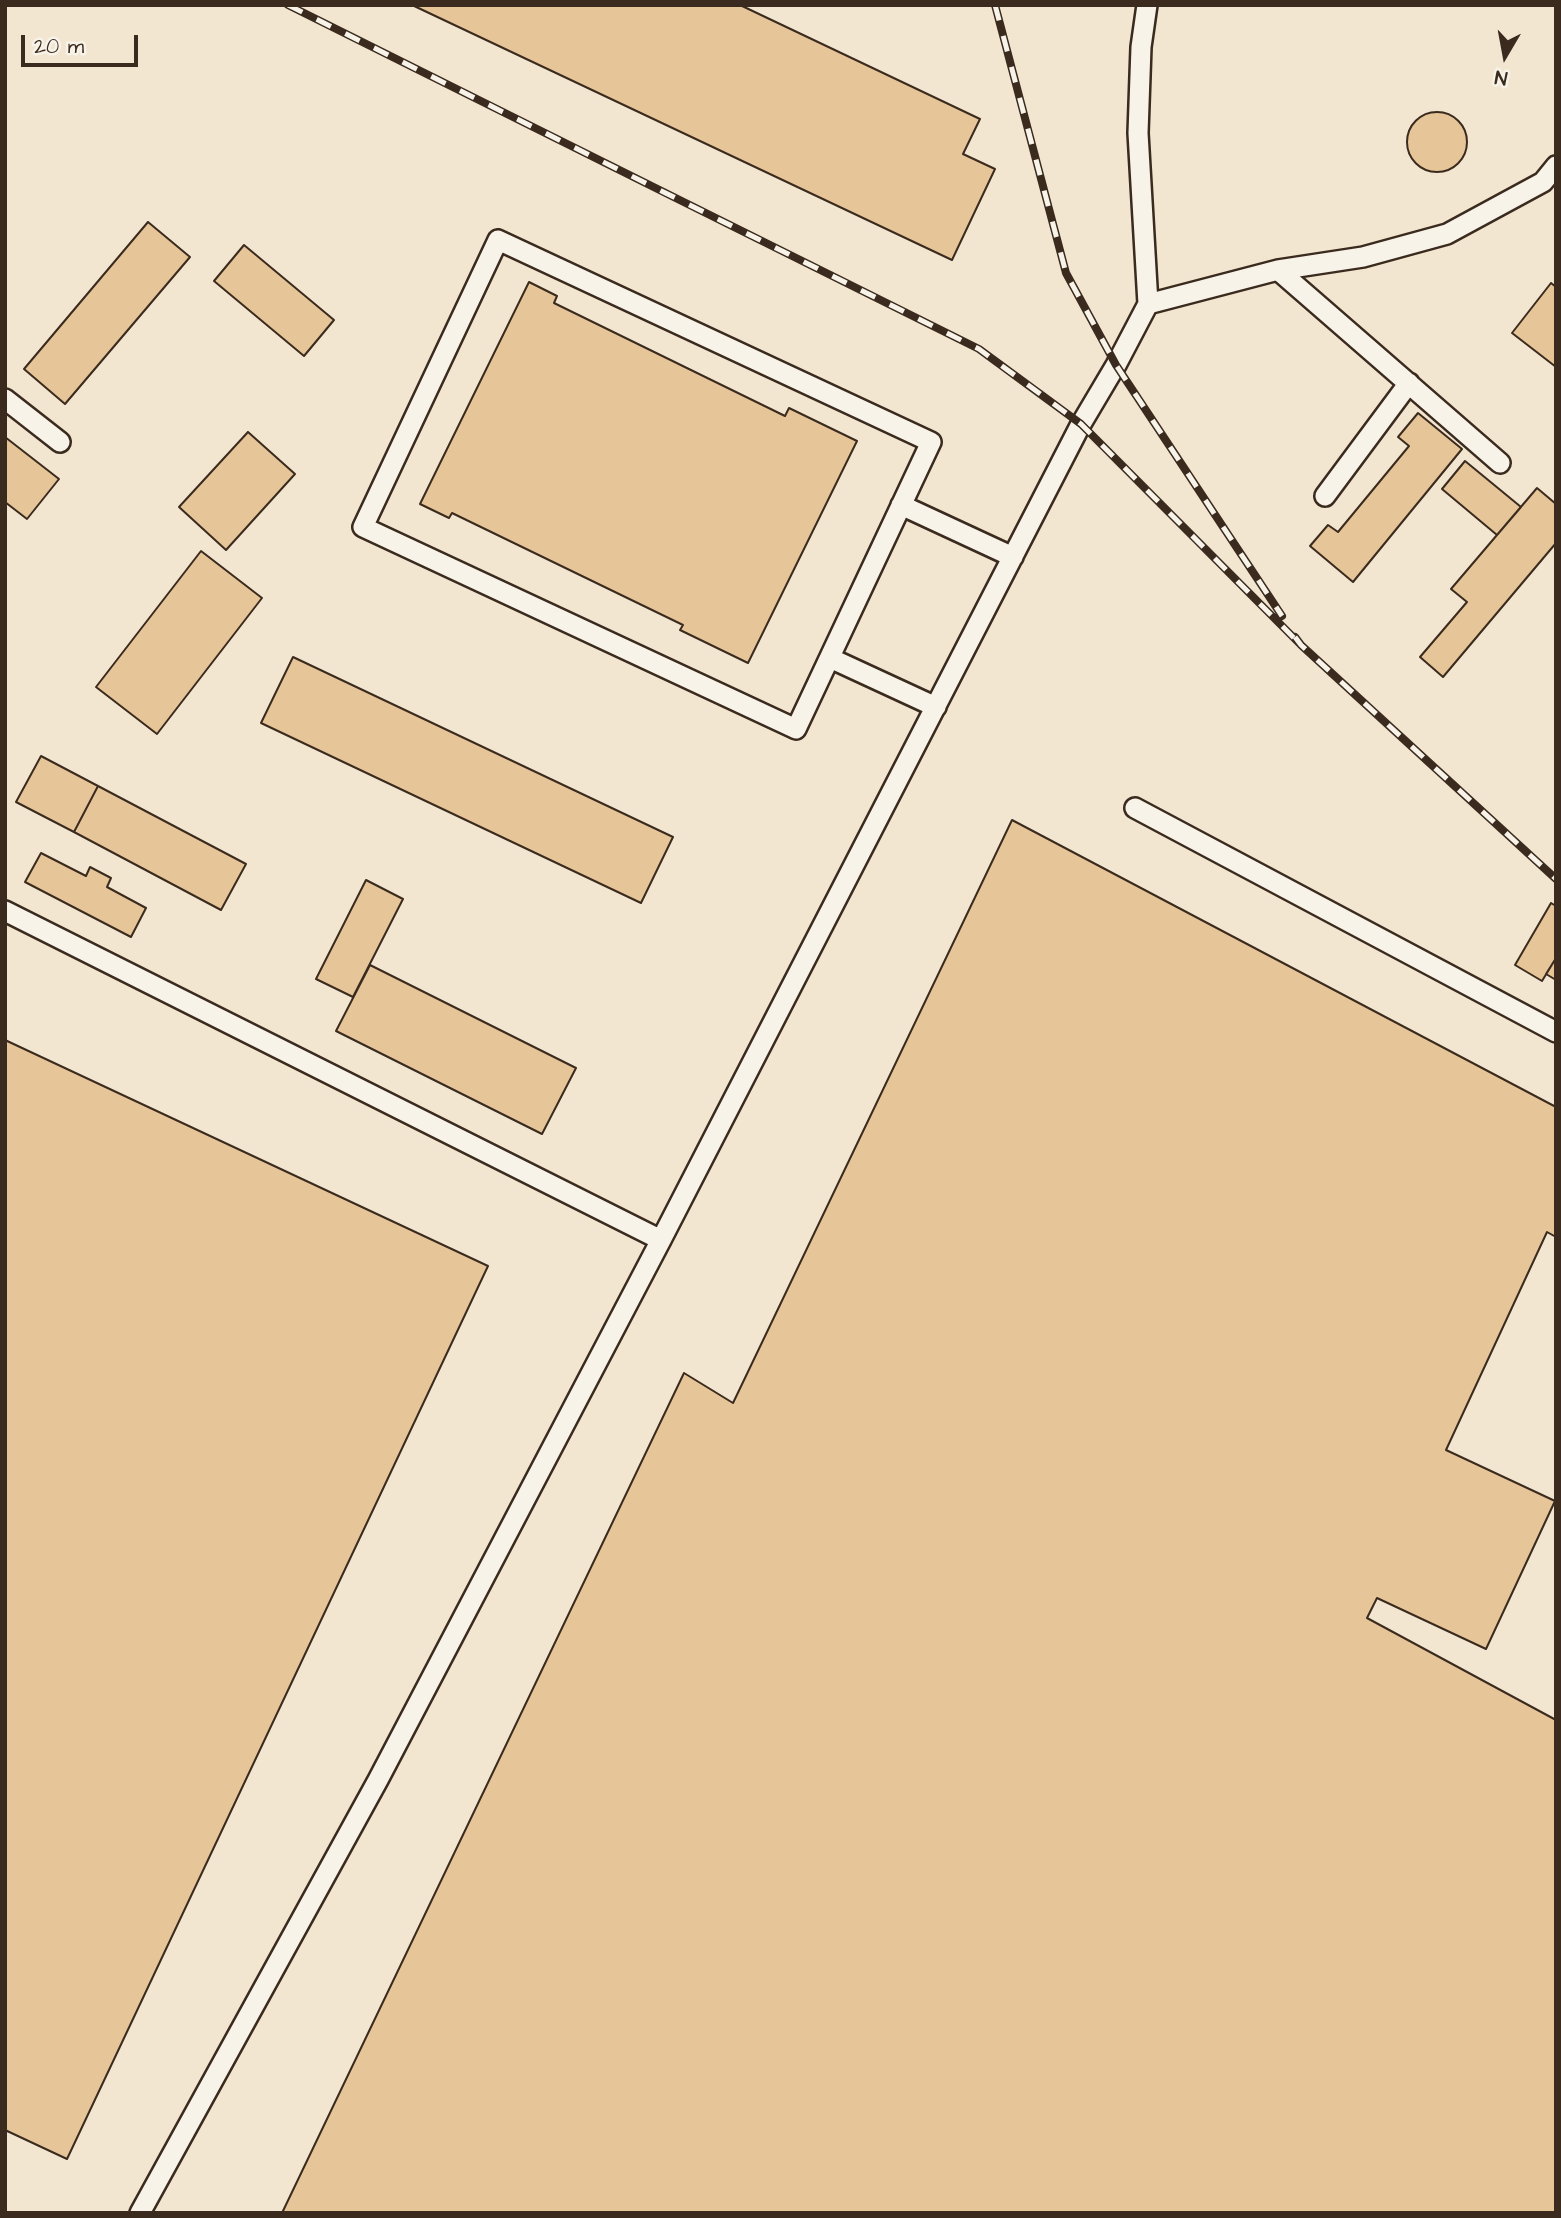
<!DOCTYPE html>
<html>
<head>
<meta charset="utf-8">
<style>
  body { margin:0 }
  #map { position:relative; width:1561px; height:2218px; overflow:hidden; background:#f7f3e8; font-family:"Architects Daughter",sans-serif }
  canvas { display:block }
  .frame { position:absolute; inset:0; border:7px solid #3b2a1e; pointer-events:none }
  .north { position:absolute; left:1470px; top:21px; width:70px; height:70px; -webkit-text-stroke:5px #f7f3e8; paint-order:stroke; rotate:190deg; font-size:19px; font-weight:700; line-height:28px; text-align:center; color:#3b2a1e }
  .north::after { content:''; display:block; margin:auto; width:24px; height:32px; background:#3b2a1e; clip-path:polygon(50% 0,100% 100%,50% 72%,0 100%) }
  .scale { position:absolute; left:21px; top:35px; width:117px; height:32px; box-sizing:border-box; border:4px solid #3b2a1e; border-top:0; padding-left:9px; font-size:21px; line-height:24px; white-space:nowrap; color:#3b2a1e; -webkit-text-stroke:5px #f7f3e8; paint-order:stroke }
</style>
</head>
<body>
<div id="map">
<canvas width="1561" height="2218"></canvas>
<div class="frame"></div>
<div class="north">N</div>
<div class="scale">20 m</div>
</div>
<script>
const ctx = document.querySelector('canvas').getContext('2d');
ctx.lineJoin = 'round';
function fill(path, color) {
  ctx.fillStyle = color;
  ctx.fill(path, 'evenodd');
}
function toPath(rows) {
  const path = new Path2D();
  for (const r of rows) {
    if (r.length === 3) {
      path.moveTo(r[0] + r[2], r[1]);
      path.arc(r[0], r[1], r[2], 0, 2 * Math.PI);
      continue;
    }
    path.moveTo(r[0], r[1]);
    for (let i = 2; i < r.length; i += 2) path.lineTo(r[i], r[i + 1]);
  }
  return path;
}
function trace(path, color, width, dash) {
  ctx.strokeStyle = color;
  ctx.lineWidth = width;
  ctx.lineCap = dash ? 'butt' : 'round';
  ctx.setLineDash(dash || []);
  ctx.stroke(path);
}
fill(toPath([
  [5,5,1556,5,1556,2213,5,2213]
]), '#f2e6d0');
const building = toPath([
  [412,5,740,5,980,119,963,154,995,169,952,260,412,5],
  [1437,142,30],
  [148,222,190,257,65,404,24,369,148,222],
  [244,245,334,320,304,356,214,281,244,245],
  [529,282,557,296,554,303,785,416,789,408,857,441,748,663,680,630,683,625,452,513,449,518,420,504,529,282],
  [1551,283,1556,287,1556,367,1512,333,1551,283],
  [1418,413,1462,449,1353,582,1310,546,1328,525,1338,532,1409,446,1398,437,1418,413],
  [248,432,295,474,226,550,179,507,248,432],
  [5,437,59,479,27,519,5,502,5,437],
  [1465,461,1521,507,1497,535,1442,489,1465,461],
  [1537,488,1556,504,1556,543,1443,677,1420,657,1467,602,1451,589,1537,488],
  [201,551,262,598,157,734,96,687,201,551],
  [293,657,673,837,641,903,261,723,293,657],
  [41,756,98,786,74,832,16,802,41,756],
  [98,786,246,864,221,910,74,832,98,786],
  [1012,820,1556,1107,1556,1237,1547,1232,1446,1450,1555,1501,1486,1649,1377,1598,1367,1618,1556,1720,1556,2213,282,2213,684,1373,733,1403,1012,820],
  [41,853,86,876,90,867,111,878,107,887,146,908,131,937,25,882,41,853],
  [366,880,403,899,353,997,316,979,366,880],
  [1551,903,1556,906,1556,958,1542,981,1515,965,1551,903],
  [1556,958,1556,980,1546,974,1556,958],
  [370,965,576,1068,542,1134,336,1031,370,965],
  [5,1040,488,1266,67,2159,5,2130,5,1040]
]);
fill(building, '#e6c698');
trace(building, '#3b2a1e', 2);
const lane = toPath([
  [498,240,931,442,796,729,363,527,498,240],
  [1278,270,1500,463],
  [1148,304,1278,270,1363,257,1447,234,1543,182,1556,166],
  [5,399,60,442],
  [1325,496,1409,383],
  [901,505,1013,557],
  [830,658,936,707],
  [1135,808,1556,1032],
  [5,911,661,1240],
  [140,2213,378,1780,661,1240,1081,424,1116,365,1148,304,1138,133,1141,47,1147,5]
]);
trace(lane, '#3b2a1e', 24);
trace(lane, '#f7f3e8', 19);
const rail = toPath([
  [288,5,979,349,1081,424,1301,645],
  [995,5,1066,273,1116,365,1282,616],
  [1295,637,1301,645,1556,879]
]);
trace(rail, '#3b2a1e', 8);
trace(rail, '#f7f3e8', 5, [16]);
</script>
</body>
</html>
